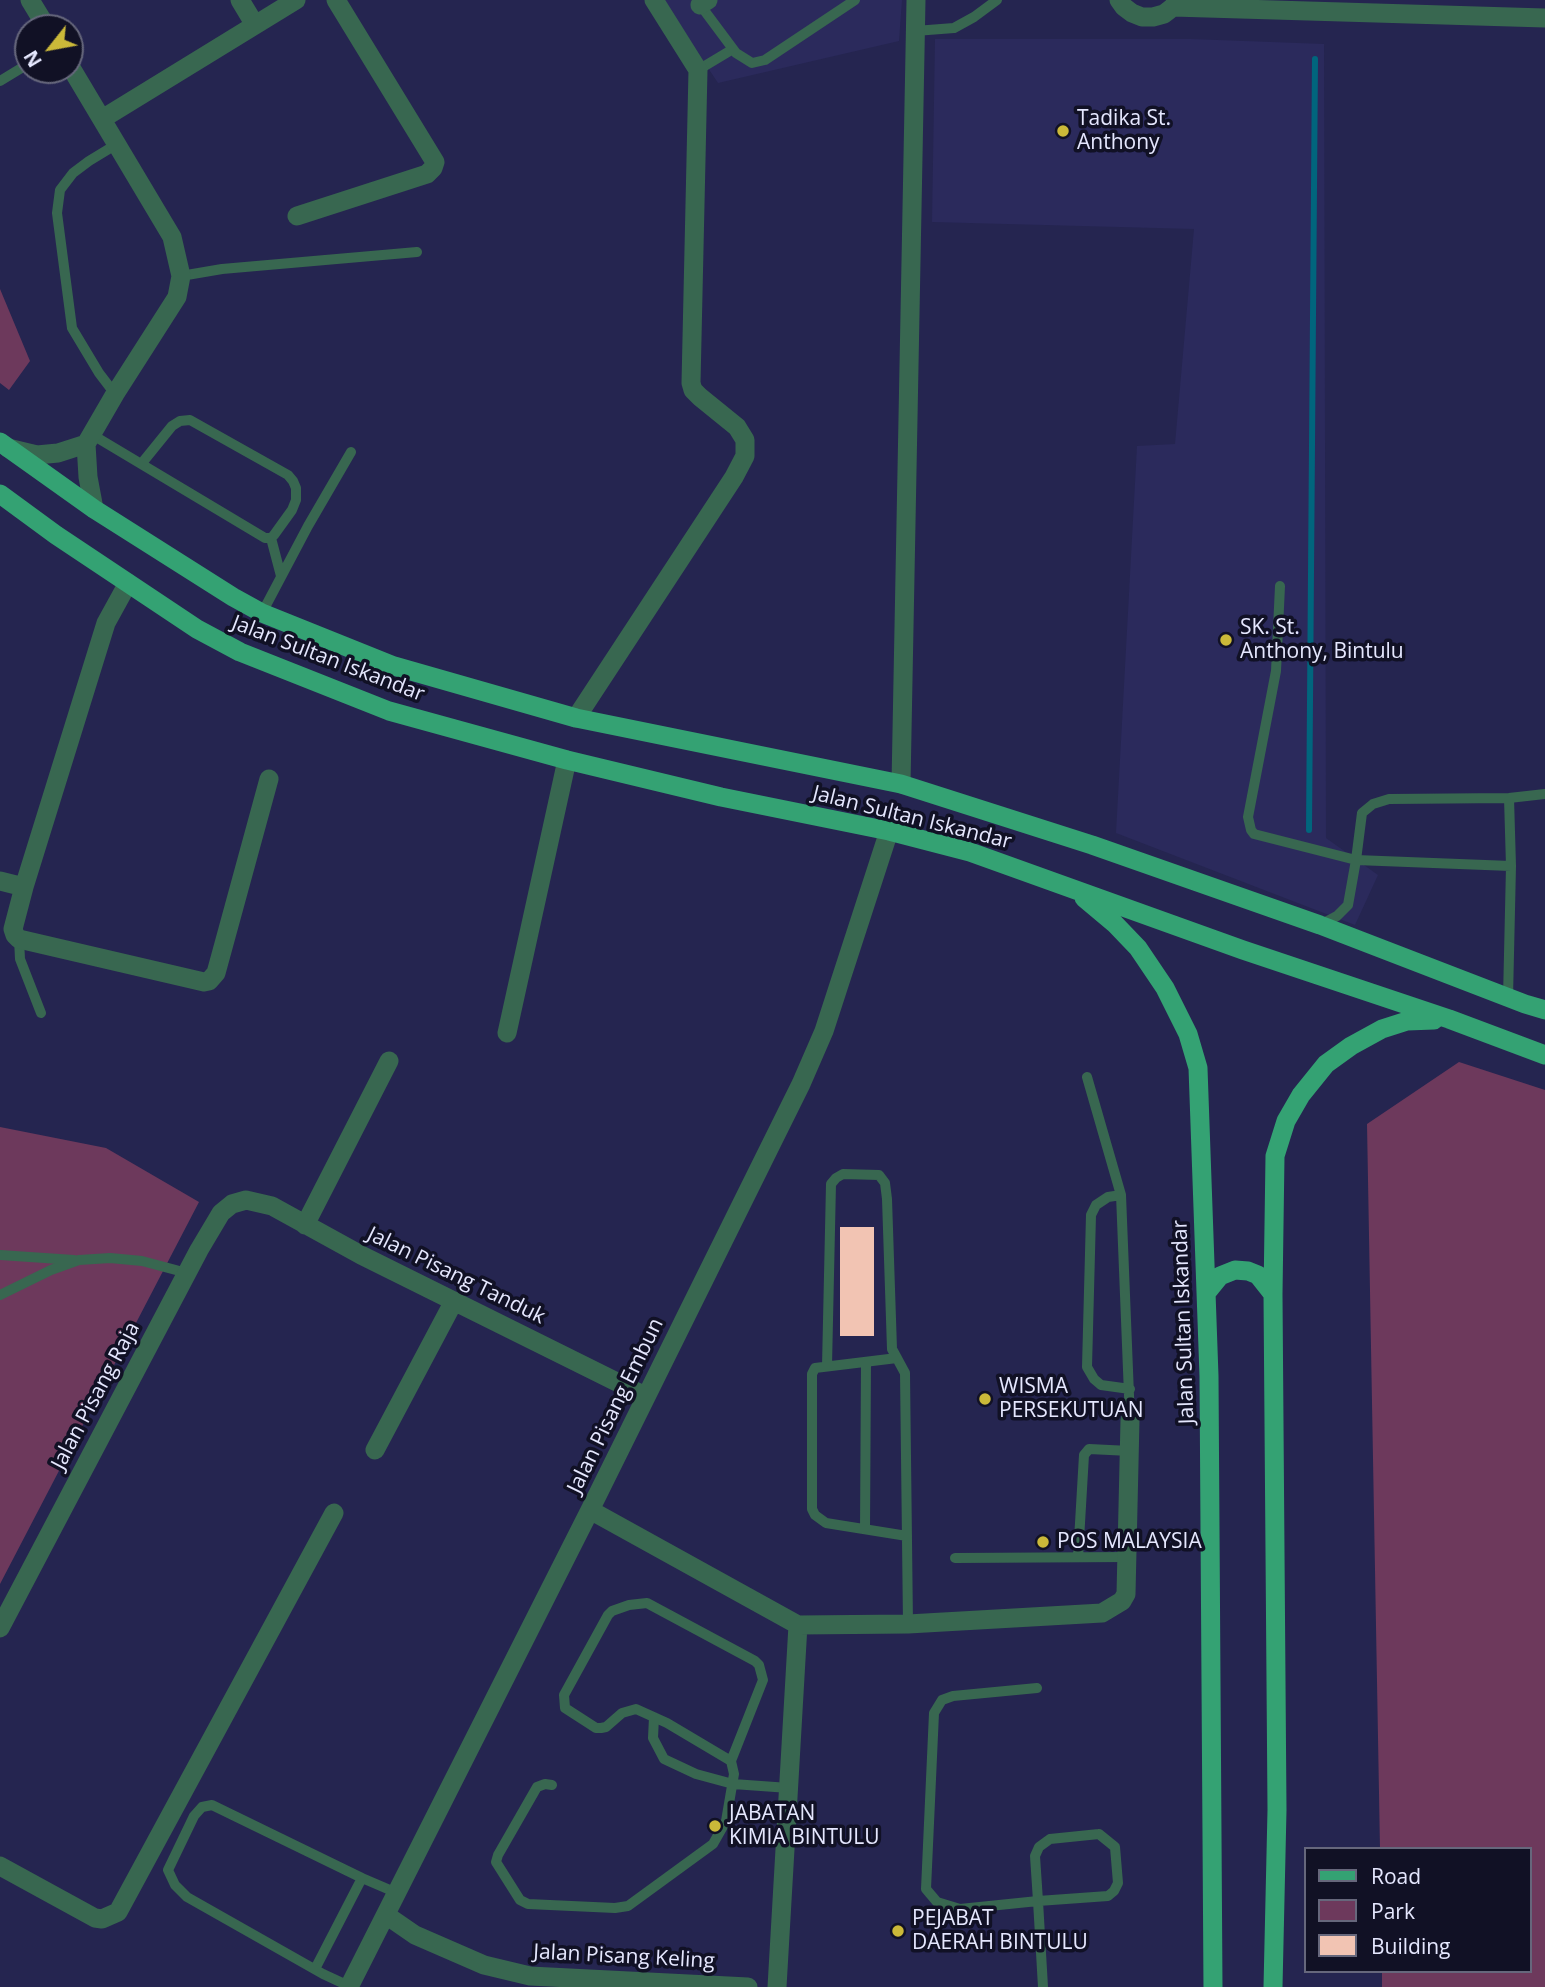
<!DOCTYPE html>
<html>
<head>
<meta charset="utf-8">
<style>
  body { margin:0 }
  #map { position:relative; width:1545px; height:1987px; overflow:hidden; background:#252550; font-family:"Open Sans",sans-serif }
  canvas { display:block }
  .legend { position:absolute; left:1304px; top:1847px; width:228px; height:126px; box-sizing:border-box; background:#111125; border:2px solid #66677c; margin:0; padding:9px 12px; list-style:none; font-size:21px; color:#e5e7fe }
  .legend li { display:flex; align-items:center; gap:14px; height:35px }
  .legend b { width:35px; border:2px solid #66677c }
  .north { position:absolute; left:14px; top:14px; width:70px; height:70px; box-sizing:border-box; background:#111125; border:2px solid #66677c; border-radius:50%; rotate:239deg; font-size:19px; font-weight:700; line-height:28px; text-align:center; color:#e5e7fe }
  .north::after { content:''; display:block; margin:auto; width:24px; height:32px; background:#cbb939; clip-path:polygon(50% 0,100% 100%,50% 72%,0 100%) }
</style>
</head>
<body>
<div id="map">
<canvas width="1545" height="1987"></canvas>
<ul class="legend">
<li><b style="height:9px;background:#34a273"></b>Road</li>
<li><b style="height:19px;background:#6d395c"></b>Park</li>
<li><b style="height:19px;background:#f2c4b3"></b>Building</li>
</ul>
<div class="north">N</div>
</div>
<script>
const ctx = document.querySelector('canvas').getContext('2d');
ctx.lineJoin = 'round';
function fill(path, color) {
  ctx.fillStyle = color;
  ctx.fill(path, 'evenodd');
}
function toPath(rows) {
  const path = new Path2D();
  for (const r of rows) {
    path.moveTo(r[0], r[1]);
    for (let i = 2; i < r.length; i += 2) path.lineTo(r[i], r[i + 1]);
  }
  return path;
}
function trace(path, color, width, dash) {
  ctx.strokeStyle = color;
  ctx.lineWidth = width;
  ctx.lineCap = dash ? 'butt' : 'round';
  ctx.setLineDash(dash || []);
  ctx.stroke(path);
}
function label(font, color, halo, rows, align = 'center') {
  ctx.font = font + ' "Open Sans",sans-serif';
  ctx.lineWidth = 7;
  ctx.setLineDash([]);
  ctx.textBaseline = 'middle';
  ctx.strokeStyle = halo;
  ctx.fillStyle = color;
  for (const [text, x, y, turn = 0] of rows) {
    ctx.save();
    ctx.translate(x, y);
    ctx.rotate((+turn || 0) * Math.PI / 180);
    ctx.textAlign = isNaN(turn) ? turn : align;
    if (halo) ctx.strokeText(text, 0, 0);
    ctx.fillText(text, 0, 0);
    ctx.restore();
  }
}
fill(toPath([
  [663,0,902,0,899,41,718,83],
  [935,39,1191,39,1324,44,1326,838,1378,875,1355,925,1116,833,1137,446,1175,444,1194,229,932,222]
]), '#2b2a5c');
fill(toPath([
  [0,289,30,361,9,390,0,383],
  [1459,1062,1545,1090,1545,1987,1382,1987,1382,1971,1529,1971,1529,1849,1380,1849,1367,1124],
  [0,1127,106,1148,199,1202,0,1584]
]), '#6d395c');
trace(toPath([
  [1309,830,1315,59]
]), '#01657d', 6);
fill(toPath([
  [840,1227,874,1227,874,1336,840,1336]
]), '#f2c4b3');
trace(toPath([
  [698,2,736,53,752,63,765,60,855,0],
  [915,31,954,28,974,17,997,0],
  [698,70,733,49],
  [0,81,28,64],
  [181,276,222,269,417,252],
  [115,394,99,373,72,328,57,213,60,190,73,173,89,161,117,144],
  [91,434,265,538,271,538,274,535,292,510,296,500,296,488,293,481,288,475,190,420,180,421,172,426,142,463],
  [271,538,281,576],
  [1280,586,1276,671,1248,817,1251,830,1254,834,1356,860,1511,866,1508,998],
  [262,613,308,526,351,452],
  [1509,798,1511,866],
  [1320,925,1337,916,1348,905,1356,860,1362,813,1373,804,1389,799,1509,798,1545,794],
  [19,939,20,959,41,1013],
  [1087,1077,1121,1195,1130,1420],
  [1121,1195,1108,1197,1096,1205,1091,1215,1087,1367,1094,1379,1101,1385,1130,1389],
  [0,1255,74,1260],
  [0,1295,51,1270,79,1260,110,1258,142,1261,187,1273],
  [897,1358,815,1368,812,1374,812,1509,815,1515,826,1523,907,1536],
  [827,1366,831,1184,836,1178,843,1174,879,1175,885,1183,887,1199,892,1349,905,1373,908,1624],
  [865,1529,866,1362],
  [1078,1557,1084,1455,1089,1449,1130,1451],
  [955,1558,1127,1557],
  [1037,1688,953,1696,942,1700,934,1713,926,1889,937,1902,960,1909,1038,1901,1043,1987],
  [654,1717,653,1738,664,1759,696,1774,733,1784,789,1788],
  [552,1785,545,1784,537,1787,498,1855,496,1862,520,1900,528,1904,615,1908,628,1906,713,1844,726,1821,734,1774,731,1761,763,1680,759,1665,755,1661,647,1603,629,1605,612,1611,608,1615,564,1695,565,1708,596,1728,601,1728,606,1727,622,1713,636,1709,667,1723,731,1761],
  [1099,1834,1115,1847,1118,1883,1114,1891,1108,1896,1038,1901,1035,1856,1039,1847,1050,1839,1099,1834],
  [315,1969,362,1878],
  [349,1986,323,1974,187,1897,175,1885,168,1870,194,1816,202,1807,212,1805,362,1878,397,1893]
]), '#386750', 10);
trace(toPath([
  [30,0,47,28],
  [240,0,255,25],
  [1119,0,1124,7,1132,13,1142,17,1153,17,1164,14,1173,7,1177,0],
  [700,5,708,0],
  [1173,7,1545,18],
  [70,66,172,237,181,276,177,297,115,394,86,444],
  [102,119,296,0],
  [297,216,427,174,433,168,435,162,336,0],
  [86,444,88,477,94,509],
  [8,448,37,455,58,453,86,444],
  [128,583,106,623,24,887,13,929,15,935,19,939,204,982,209,981,216,973,269,779],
  [576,718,734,477,745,456,745,440,737,427,700,397,693,390,691,383,698,70,654,0],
  [901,784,916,0],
  [0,881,24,887],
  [507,1033,567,760],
  [305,1225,389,1061],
  [375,1450,454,1301],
  [590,1510,798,1625,908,1624,1102,1613,1122,1601,1126,1594,1130,1420],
  [0,1628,199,1250,221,1213,232,1204,246,1200,272,1206,361,1255,645,1396],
  [0,1866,95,1918,102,1919,118,1912,334,1513],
  [386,1915,415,1935,484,1965,530,1976,748,1987],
  [349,1987,590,1510,801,1084,824,1031,889,831],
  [777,1987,798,1625]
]), '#386750', 19);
trace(toPath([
  [0,442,94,509,233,597,262,613,394,666,576,718,901,784,1092,845,1320,925,1525,1004,1545,1010],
  [0,494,56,535,197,629,240,652,389,711,567,760,721,797,889,831,970,852,1243,950,1449,1019,1545,1055],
  [1084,898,1115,924,1138,948,1165,988,1188,1034,1198,1068,1209,1376,1213,1987],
  [1207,1292,1220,1276,1235,1270,1248,1271,1258,1275,1273,1294],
  [1273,1987,1277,1810,1273,1294,1275,1156,1286,1121,1301,1095,1326,1064,1351,1046,1382,1029,1407,1021,1434,1020]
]), '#34a273', 19);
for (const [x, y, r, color] of [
  [1063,131,7,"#cbb939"],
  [1226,640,7,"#cbb939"],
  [985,1399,7,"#cbb939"],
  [1043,1542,7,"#cbb939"],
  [715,1826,7,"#cbb939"],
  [898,1931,7,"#cbb939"]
]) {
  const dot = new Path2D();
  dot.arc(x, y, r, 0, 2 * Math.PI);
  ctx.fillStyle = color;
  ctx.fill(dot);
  trace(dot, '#111125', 2.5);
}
label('21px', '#e5e7fe', '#111125', [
  ["Tadika St.",1077,119],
  ["Anthony",1077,143],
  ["SK. St.",1240,628],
  ["Anthony, Bintulu",1240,652],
  ["WISMA",999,1387],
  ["PERSEKUTUAN",999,1411],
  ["POS MALAYSIA",1057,1542],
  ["JABATAN",729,1814],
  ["KIMIA BINTULU",729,1838],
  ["PEJABAT",912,1919],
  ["DAERAH BINTULU",912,1943]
], 'left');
label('21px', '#e5e7fe', '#111125', [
  ["Jalan Sultan Iskandar",328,659,21],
  ["Jalan Sultan Iskandar",912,818,14],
  ["Jalan Pisang Tanduk",456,1276,26],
  ["Jalan Sultan Iskandar",1184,1322,-92],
  ["Jalan Pisang Raja",96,1396,-62],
  ["Jalan Pisang Embun",616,1406,-64],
  ["Jalan Pisang Keling",624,1957,3]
]);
</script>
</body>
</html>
